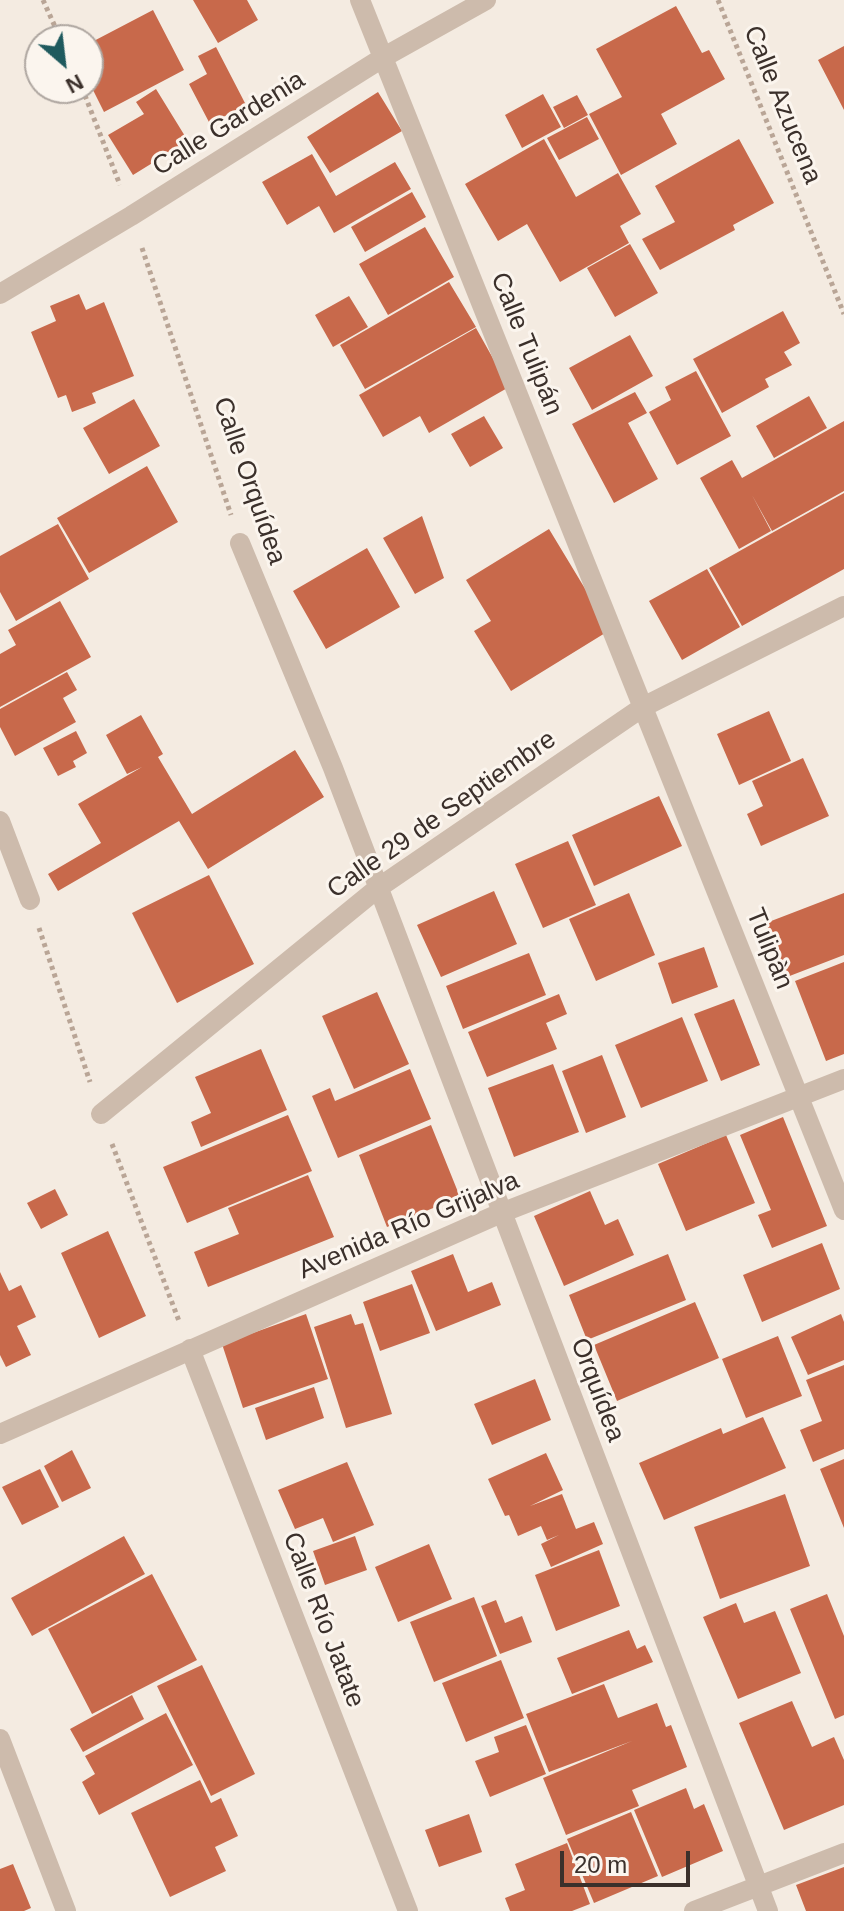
<!DOCTYPE html>
<html>
<head>
<meta charset="utf-8">
<style>
  body { margin:0 }
  #map { position:relative; width:844px; height:1911px; overflow:hidden; background:#f4ebe1; font-family:Arial,sans-serif }
  canvas { display:block }
  .north { position:absolute; left:24px; top:24px; width:80px; height:80px; box-sizing:border-box; background:#fbf5ee; border:2px solid #aea6a0; border-radius:50%; rotate:152deg; font-size:22px; font-weight:700; line-height:32px; text-align:center; color:#3b302b }
  .north::after { content:''; display:block; margin:auto; width:28px; height:36px; background:#1f5a5e; clip-path:polygon(50% 0,100% 100%,50% 72%,0 100%) }
  .scale { position:absolute; left:560px; top:1851px; width:130px; height:36px; box-sizing:border-box; border:4px solid #3b302b; border-top:0; padding-left:10px; font-size:24px; line-height:28px; white-space:nowrap; color:#3b302b; -webkit-text-stroke:6px #fbf5ee; paint-order:stroke }
</style>
</head>
<body>
<div id="map">
<canvas width="844" height="1911"></canvas>
<div class="north">N</div>
<div class="scale">20 m</div>
</div>
<script>
const ctx = document.querySelector('canvas').getContext('2d');
ctx.lineJoin = 'round';
function fill(path, color) {
  ctx.fillStyle = color;
  ctx.fill(path, 'evenodd');
}
function toPath(rows) {
  const path = new Path2D();
  for (const r of rows) {
    path.moveTo(r[0], r[1]);
    for (let i = 2; i < r.length; i += 2) path.lineTo(r[i], r[i + 1]);
  }
  return path;
}
function trace(path, color, width, dash) {
  ctx.strokeStyle = color;
  ctx.lineWidth = width;
  ctx.lineCap = dash ? 'butt' : 'round';
  ctx.setLineDash(dash || []);
  ctx.stroke(path);
}
function label(font, color, halo, rows, align = 'center') {
  ctx.font = font + ' Arial,sans-serif';
  ctx.lineWidth = 6;
  ctx.setLineDash([]);
  ctx.textBaseline = 'middle';
  ctx.strokeStyle = halo;
  ctx.fillStyle = color;
  for (const [text, x, y, turn = 0] of rows) {
    ctx.save();
    ctx.translate(x, y);
    ctx.rotate((+turn || 0) * Math.PI / 180);
    ctx.textAlign = isNaN(turn) ? turn : align;
    if (halo) ctx.strokeText(text, 0, 0);
    ctx.fillText(text, 0, 0);
    ctx.restore();
  }
}
fill(toPath([
  [193,0,247,0,258,20,218,43],
  [676,6,702,53,709,50,725,79,661,114,677,144,621,175,589,114,622,97,596,49],
  [153,10,184,70,104,112,88,80,88,44],
  [844,46,844,110,818,60],
  [216,47,246,105,210,124,189,84,207,74,198,56],
  [156,89,188,141,133,175,108,135,144,114,136,102],
  [378,92,402,131,330,173,307,137],
  [543,94,561,127,522,148,505,115],
  [577,95,588,115,564,128,553,107],
  [587,117,599,139,559,160,547,138],
  [544,139,576,197,618,173,641,214,620,226,629,243,560,282,527,224,498,241,465,184],
  [739,139,774,203,733,225,735,230,660,270,642,239,675,222,655,186],
  [312,154,336,196,395,162,411,189,334,233,319,206,287,225,262,182],
  [412,192,426,217,365,252,351,227],
  [425,227,454,277,388,315,359,264],
  [630,244,658,293,615,317,587,268],
  [449,282,476,327,365,389,340,345],
  [79,294,86,310,104,302,134,376,92,393,96,403,72,412,66,395,58,398,31,332,56,321,50,306],
  [349,296,368,327,333,347,315,315],
  [783,311,800,343,784,352,792,365,765,379,769,387,722,413,693,359],
  [476,328,509,387,429,433,420,416,383,437,359,395],
  [630,335,653,376,592,410,569,368],
  [696,371,731,436,677,465,649,412,671,400,665,387],
  [635,392,647,413,628,423,658,479,614,503,572,424],
  [809,396,827,428,774,458,756,426],
  [134,399,160,446,109,474,83,428],
  [484,416,503,448,470,467,451,434],
  [844,421,844,491,772,531,752,495,771,531,739,549,700,478,732,460,742,478],
  [147,466,178,522,89,573,57,518],
  [844,493,844,569,742,626,709,568],
  [422,516,444,578,415,594,383,538],
  [58,524,89,579,16,621,0,592,0,556],
  [549,529,610,630,511,691,474,631,491,621,466,580],
  [367,548,400,607,326,649,293,591],
  [707,569,740,627,682,660,649,601],
  [60,601,91,657,0,707,0,654,16,645,8,630],
  [67,672,77,690,63,698,76,722,15,756,0,727,0,709],
  [769,711,791,761,739,785,717,734],
  [141,715,163,754,158,757,192,814,295,750,324,797,208,869,179,821,58,891,48,874,101,843,78,804,142,767,127,774,106,735],
  [76,731,87,753,73,761,76,767,58,776,43,748],
  [803,758,829,816,761,846,747,814,763,806,752,781],
  [659,796,682,846,594,886,572,835],
  [568,841,596,905,543,928,515,864],
  [209,875,254,964,177,1003,132,913],
  [494,891,517,944,441,977,417,925],
  [629,893,655,955,596,981,569,919],
  [844,893,844,955,787,977,766,923],
  [704,947,718,987,672,1004,658,963],
  [529,953,546,995,463,1029,446,986],
  [844,962,844,1054,826,1061,795,981],
  [377,992,409,1064,354,1089,322,1016],
  [559,994,567,1014,546,1023,557,1049,487,1077,468,1032],
  [734,999,760,1065,721,1081,694,1014],
  [682,1017,708,1081,641,1108,615,1045],
  [261,1049,287,1110,201,1147,191,1122,211,1113,195,1077],
  [602,1055,626,1117,586,1133,562,1071],
  [553,1064,579,1132,514,1157,488,1088],
  [410,1069,431,1119,338,1158,312,1096,330,1088,335,1101],
  [288,1115,312,1171,187,1223,163,1167],
  [783,1117,827,1226,772,1248,758,1215,771,1210,740,1135],
  [431,1125,460,1197,387,1227,359,1155],
  [726,1135,755,1203,686,1231,658,1164],
  [308,1175,334,1237,208,1287,194,1252,239,1234,228,1208],
  [55,1189,68,1215,41,1229,27,1203],
  [590,1191,605,1225,618,1219,634,1255,564,1286,534,1216],
  [108,1231,146,1316,99,1338,61,1253],
  [822,1243,840,1289,762,1322,743,1275],
  [453,1254,468,1292,492,1282,501,1305,436,1331,411,1271],
  [668,1254,686,1300,587,1340,569,1295],
  [0,1272,9,1291,21,1285,36,1317,17,1326,31,1355,6,1367,0,1355],
  [412,1284,430,1333,380,1351,363,1302],
  [695,1302,719,1358,617,1401,594,1345],
  [306,1314,328,1379,243,1408,222,1344],
  [351,1314,355,1325,363,1323,392,1414,346,1428,314,1327],
  [841,1314,844,1322,844,1360,808,1375,791,1337],
  [778,1336,802,1396,746,1418,722,1359],
  [844,1365,844,1449,813,1462,800,1430,822,1421,806,1380],
  [535,1379,551,1420,492,1445,474,1404],
  [314,1387,324,1418,266,1440,255,1408],
  [763,1417,786,1468,664,1520,639,1463,721,1428,723,1434],
  [72,1450,91,1488,62,1502,44,1466],
  [546,1453,563,1490,530,1506,562,1494,576,1529,594,1522,603,1544,551,1567,541,1544,559,1535,547,1540,541,1526,518,1536,509,1515,505,1516,488,1479],
  [844,1459,844,1528,820,1469],
  [347,1462,374,1525,333,1542,323,1518,295,1529,278,1490],
  [40,1469,59,1507,22,1525,2,1487],
  [785,1494,810,1566,720,1599,694,1527],
  [124,1536,145,1574,32,1636,11,1598],
  [355,1536,367,1570,325,1585,313,1551],
  [429,1544,452,1599,398,1622,375,1567],
  [599,1550,620,1606,556,1631,535,1575],
  [152,1574,197,1660,92,1714,48,1629],
  [827,1594,844,1636,844,1715,835,1719,790,1609],
  [474,1597,497,1656,434,1682,410,1622],
  [496,1600,505,1623,522,1616,532,1642,500,1654,481,1606],
  [736,1603,744,1623,775,1611,801,1673,738,1699,703,1617],
  [629,1630,637,1649,645,1645,653,1662,572,1694,557,1658],
  [501,1660,524,1718,466,1742,442,1683],
  [202,1665,255,1774,211,1796,157,1686],
  [604,1684,618,1718,657,1703,666,1727,671,1725,687,1767,632,1790,639,1806,566,1835,543,1778,632,1741,549,1772,526,1714],
  [132,1695,144,1719,83,1752,70,1729],
  [792,1701,812,1747,834,1737,844,1760,844,1805,784,1830,739,1723],
  [166,1713,193,1765,99,1815,82,1782,95,1774,85,1756],
  [526,1725,546,1774,490,1797,475,1761,499,1752,494,1737],
  [200,1780,211,1803,221,1798,238,1836,215,1847,226,1871,170,1897,131,1813],
  [686,1788,694,1809,704,1804,723,1851,662,1877,634,1810],
  [631,1812,658,1876,594,1903,567,1839],
  [469,1814,482,1852,439,1867,425,1830],
  [567,1843,590,1904,572,1911,510,1911,505,1898,525,1890,515,1864],
  [13,1864,31,1908,24,1911,0,1911,0,1869],
  [844,1867,844,1911,806,1911,796,1885]
]), '#c8694b');
trace(toPath([
  [43,0,61,40],
  [718,0,844,314],
  [82,88,120,185],
  [142,248,231,515],
  [39,928,90,1082],
  [112,1144,179,1321]
]), '#b9a596', 5, [4, 4]);
trace(toPath([
  [360,0,844,1210],
  [0,294,131,216,384,57,486,0],
  [240,543,333,768,768,1911],
  [0,821,30,900],
  [101,1114,378,888,643,707,844,606],
  [190,1349,408,1911],
  [0,1434,501,1213,844,1079],
  [0,1739,66,1911],
  [694,1911,844,1853]
]), '#cdbbac', 20);
label('26px', '#3b302b', '#fbf5ee', [
  ["Calle Azucena",782,105,68],
  ["Calle Gardenia",229,124,-32],
  ["Calle Tulipán",526,344,68],
  ["Calle Orquídea",249,481,71],
  ["Calle 29 de Septiembre",442,815,-35],
  ["Tulipàn",769,949,68],
  ["Avenida Río Grijalva",409,1226,-23],
  ["Orquídea",597,1390,69],
  ["Calle Río Jatate",323,1620,69]
]);
</script>
</body>
</html>
